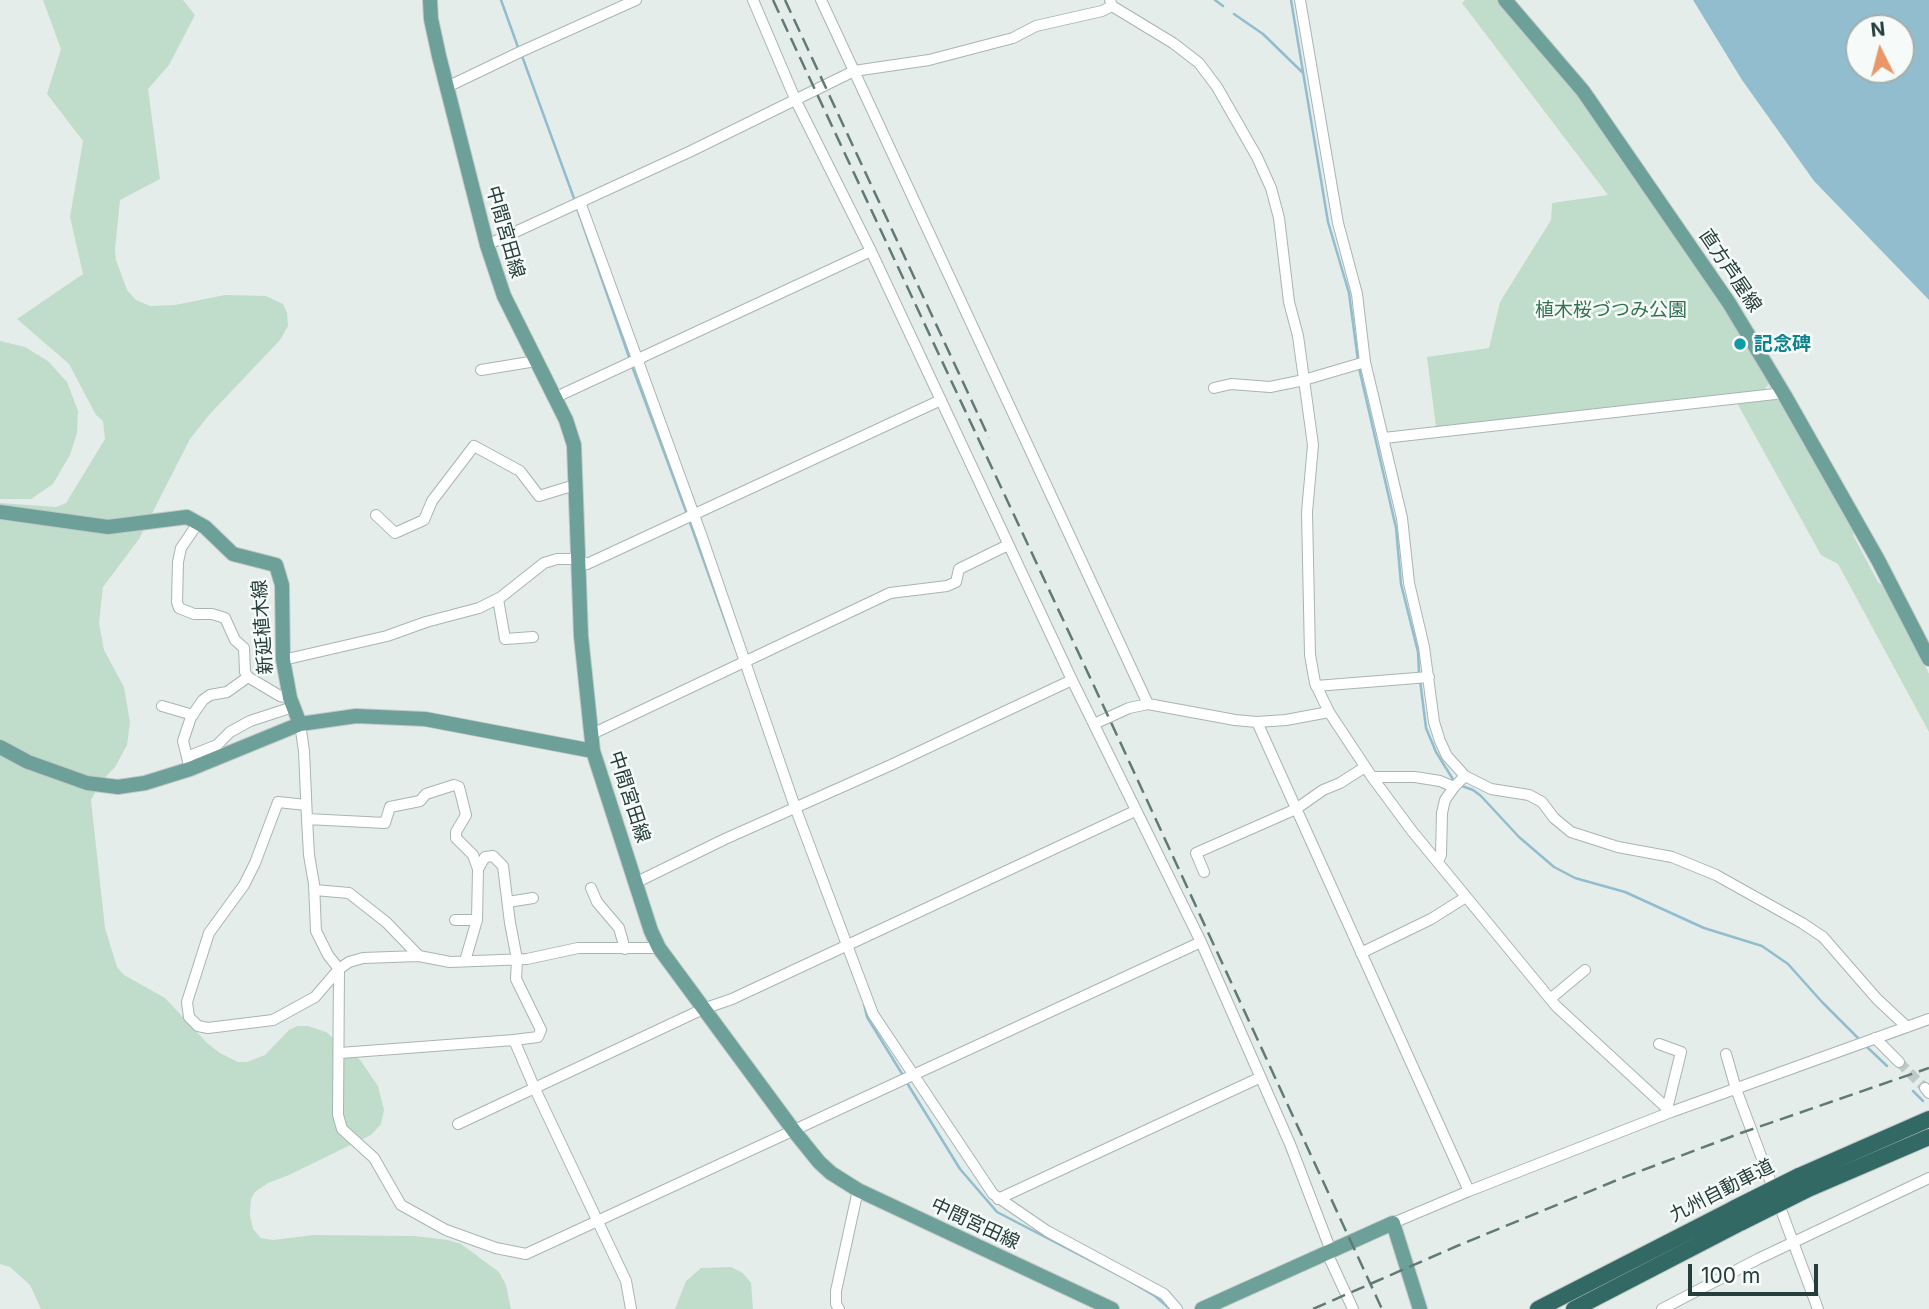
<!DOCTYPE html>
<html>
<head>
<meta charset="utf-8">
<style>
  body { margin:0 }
  #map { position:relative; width:1929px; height:1309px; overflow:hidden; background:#e5edeb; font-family:Inter,sans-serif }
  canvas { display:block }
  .north { position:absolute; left:1845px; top:14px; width:70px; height:70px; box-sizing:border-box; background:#f6faf8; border:2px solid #a2afac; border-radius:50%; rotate:354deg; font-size:19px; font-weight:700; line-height:28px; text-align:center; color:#253e3b }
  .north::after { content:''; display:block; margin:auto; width:24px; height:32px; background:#e99768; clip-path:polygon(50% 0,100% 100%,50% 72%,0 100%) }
  .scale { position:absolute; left:1688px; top:1264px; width:130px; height:32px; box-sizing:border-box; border:4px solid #253e3b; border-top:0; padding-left:9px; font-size:21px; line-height:24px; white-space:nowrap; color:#253e3b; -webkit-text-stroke:5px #f6faf8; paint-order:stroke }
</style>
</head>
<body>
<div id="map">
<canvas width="1929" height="1309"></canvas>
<div class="north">N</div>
<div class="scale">100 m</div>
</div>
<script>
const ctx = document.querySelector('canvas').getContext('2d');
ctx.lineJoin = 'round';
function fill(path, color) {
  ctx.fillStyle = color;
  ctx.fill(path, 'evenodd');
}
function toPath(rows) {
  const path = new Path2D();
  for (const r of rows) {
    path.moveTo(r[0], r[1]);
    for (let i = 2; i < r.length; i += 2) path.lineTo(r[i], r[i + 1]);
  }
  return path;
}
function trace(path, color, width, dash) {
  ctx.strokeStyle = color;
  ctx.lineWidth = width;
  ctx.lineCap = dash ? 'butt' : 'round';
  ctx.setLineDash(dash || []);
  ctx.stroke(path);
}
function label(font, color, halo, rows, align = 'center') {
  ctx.font = font + ' Inter,"Noto Sans JP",sans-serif';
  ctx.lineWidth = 5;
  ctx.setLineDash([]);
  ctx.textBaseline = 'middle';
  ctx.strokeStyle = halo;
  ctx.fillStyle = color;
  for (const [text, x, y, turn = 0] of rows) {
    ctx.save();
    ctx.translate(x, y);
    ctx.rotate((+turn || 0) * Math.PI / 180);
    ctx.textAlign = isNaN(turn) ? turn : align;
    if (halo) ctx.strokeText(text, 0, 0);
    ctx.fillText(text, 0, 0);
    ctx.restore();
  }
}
fill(toPath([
  [43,0,183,0,195,15,169,65,148,89,160,179,120,200,115,249,116,260,127,290,136,300,150,306,175,305,225,295,266,296,283,304,287,313,288,326,280,340,209,415,190,439,139,539,103,587,99,623,104,650,124,687,130,722,127,745,115,767,100,783,91,800,105,928,117,967,124,975,165,998,207,1043,220,1053,238,1062,247,1062,265,1055,289,1030,297,1026,308,1026,326,1032,361,1061,378,1086,384,1110,381,1124,371,1135,289,1175,268,1183,255,1192,251,1199,250,1215,253,1229,261,1238,273,1240,313,1235,415,1236,448,1240,461,1244,499,1272,506,1285,511,1309,41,1309,30,1285,10,1267,0,1264,0,503,56,507,66,503,105,439,103,421,96,415,69,364,17,319,83,274,70,217,83,141,47,94,61,49],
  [1465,0,1500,0,1575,90,1702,270,1768,376,1769,383,1764,391,1436,427,1427,357,1489,348,1500,302,1551,220,1552,203,1608,195,1462,3],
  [0,341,25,347,48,361,67,382,78,411,77,433,70,455,53,484,31,499,0,499],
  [1766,399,1777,399,1780,402,1856,531,1853,535,1878,582,1886,588,1914,640,1929,674,1929,732,1838,564,1821,555,1737,403],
  [731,1267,743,1273,751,1283,753,1309,675,1309,686,1281,701,1268]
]), '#c0ddcb');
fill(toPath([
  [1693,0,1929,0,1929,300,1814,181,1742,80],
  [1859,28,1901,28,1901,70,1859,70]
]), '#91bdce');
trace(toPath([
  [501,0,519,50],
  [1215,0,1223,6],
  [1291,0,1328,222,1349,293,1358,361],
  [1234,14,1263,34,1302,72],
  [522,56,575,201],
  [577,208,630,360],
  [632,366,687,514],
  [1359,368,1396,528,1401,584,1418,652,1419,673],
  [689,520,733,642],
  [1420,680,1426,728,1436,752,1454,781],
  [1459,785,1473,790,1481,796,1519,837,1554,867,1575,878,1625,892,1704,928,1762,946,1788,964,1822,1002,1860,1040],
  [864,1004,867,1017,904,1077],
  [1867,1047,1887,1066],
  [907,1083,960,1169,997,1212,1126,1279,1155,1296,1170,1309],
  [1913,1091,1923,1101]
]), '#91bdce', 2.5);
trace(toPath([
  [1899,1062,1925,1088]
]), '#bfcac8', 10, [10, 5]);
const minor = toPath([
  [753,0,796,101,871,251,1072,680,1201,942,1290,1144,1331,1251],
  [821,0,1148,704],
  [1110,0,1112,6,1173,43,1199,63,1217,87,1257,157,1271,188,1279,218,1289,302,1298,336,1313,445,1307,512,1310,655,1315,683,1329,712,1372,777,1412,831,1556,1006,1671,1112],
  [1300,0,1338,223,1357,294,1365,362,1402,518,1409,583,1424,647,1434,722,1440,741,1447,756,1465,776],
  [447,87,520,52,636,0],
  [580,202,702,537,795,807,873,1014,993,1194,1047,1231,1164,1294,1177,1309],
  [487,245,689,152,854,71,929,60,1013,38,1036,26,1102,11,1112,6],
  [481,370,536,361],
  [1214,388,1231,384,1270,387,1304,380,1365,362],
  [554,398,871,251],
  [1384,438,1784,393],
  [376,515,395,533,424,520,432,501,474,446,520,471,539,496,575,485],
  [198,523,181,548,178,562,177,602,179,608,194,614,212,614,225,618,235,640,244,648,245,672,248,677,280,696,290,698],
  [498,599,505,639,533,637],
  [283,660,387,636,426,622,479,608,501,597,544,563,557,559,577,559,587,564,941,400],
  [1316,686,1429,677],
  [162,706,193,715],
  [1257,722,1469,1191],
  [300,724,304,751,307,819,309,855,314,884,316,931,328,955,339,969,338,1115,342,1129,374,1158,401,1205,446,1230,496,1248,526,1254,1201,942],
  [1094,724,1129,708,1148,704,1235,720,1257,722,1286,720,1329,712],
  [592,734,890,593,947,586,956,582,959,569,1008,545],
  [187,757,217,745,230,732,250,721,293,707],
  [190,769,183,741,191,717,203,700,210,695,227,692,248,677],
  [1372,777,1415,777,1440,781,1454,787,1465,776,1491,789,1529,795,1542,802,1554,818,1571,832,1618,847,1672,857,1716,875,1802,923,1823,937,1877,999,1907,1027],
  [306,805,278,802,255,863,244,885,209,933,187,1002,189,1017,198,1026,208,1028,273,1020,315,997,339,969,349,962,363,958,419,956,450,962,527,959,578,948,659,948],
  [307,819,385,823,390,807,420,801,426,794,454,785,459,787,466,815,456,832,456,838,473,855,478,869,477,920,465,961],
  [1438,862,1441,855,1442,813,1445,800,1454,787],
  [478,869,485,857,493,856,503,866,510,923,517,959,516,979,541,1030,538,1037,514,1040],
  [1204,872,1196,853,1296,809,1323,790,1340,783,1365,767],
  [637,882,725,839,891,765,1072,680],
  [591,888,597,902,619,928,625,949],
  [315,890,349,893,386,922,419,956],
  [508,902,533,898],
  [455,920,477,920],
  [1361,953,1431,919,1466,897],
  [1550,999,1585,970],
  [1875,1038,1899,1062],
  [1659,1044,1681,1052,1667,1109],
  [340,1053,514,1040,535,1089,626,1281,631,1309],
  [1726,1054,1736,1089,1818,1309],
  [1925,1088,1929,1093],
  [458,1124,703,1009,732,999,1135,811],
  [998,1199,1259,1078],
  [1393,1223,1469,1191,1671,1112,1929,1019],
  [1327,1253,1353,1309],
  [839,1309,836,1304,836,1291,858,1190],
  [1662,1309,1758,1259,1929,1178]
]);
const major = toPath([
  [430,0,431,19,439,56,487,245,504,296,566,420,574,445,581,636,593,751,651,931,659,948,794,1131,819,1162,831,1173,858,1190,1112,1309],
  [1505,0,1583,91,1729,303,1785,396,1878,560,1929,659],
  [0,512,108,527,187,517,205,527,233,554,276,565,282,585,283,660,290,698,300,724],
  [0,747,28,762,59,773,87,783,118,787,145,783,190,769,300,724,356,716,425,719,593,751],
  [1202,1309,1393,1223,1420,1309]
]);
const highway = toPath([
  [1799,1176,1929,1119],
  [1806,1190,1929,1137],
  [1538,1309,1735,1208],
  [1574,1309,1742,1222]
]);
trace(minor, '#a8b5b3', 12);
trace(major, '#c2c9c8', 16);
trace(highway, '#c2c9c8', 18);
trace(minor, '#fff', 10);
trace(major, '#6da099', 14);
trace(highway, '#336964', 16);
trace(toPath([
  [773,0,1109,718,1382,1309],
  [785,0,989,438],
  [1313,1309,1457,1246,1622,1178,1741,1133,1929,1068]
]), '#607a76', 2.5, [14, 7]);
const highwayBridge = toPath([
  [1735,1208,1799,1176],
  [1742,1222,1806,1190]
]);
trace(highwayBridge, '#c2c9c8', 18, []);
trace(highwayBridge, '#336964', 16);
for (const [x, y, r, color] of [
  [1740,344,7,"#0f9aa8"]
]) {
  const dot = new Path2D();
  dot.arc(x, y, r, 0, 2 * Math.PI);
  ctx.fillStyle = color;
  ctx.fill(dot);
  trace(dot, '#f6faf8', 2.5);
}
label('19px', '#253e3b', '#f6faf8', [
  ["中間宮田線",505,232,74],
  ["直方芦屋線",1730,271,56],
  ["新延植木線",263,627,-94],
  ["中間宮田線",629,797,72],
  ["九州自動車道",1722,1191,-27],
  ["中間宮田線",975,1224,25]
]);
label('19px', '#327353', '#f6faf8', [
  ["植木桜づつみ公園",1611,310]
]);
label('bold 19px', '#0d838f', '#f6faf8', [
  ["記念碑",1754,344]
], 'left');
</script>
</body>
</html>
